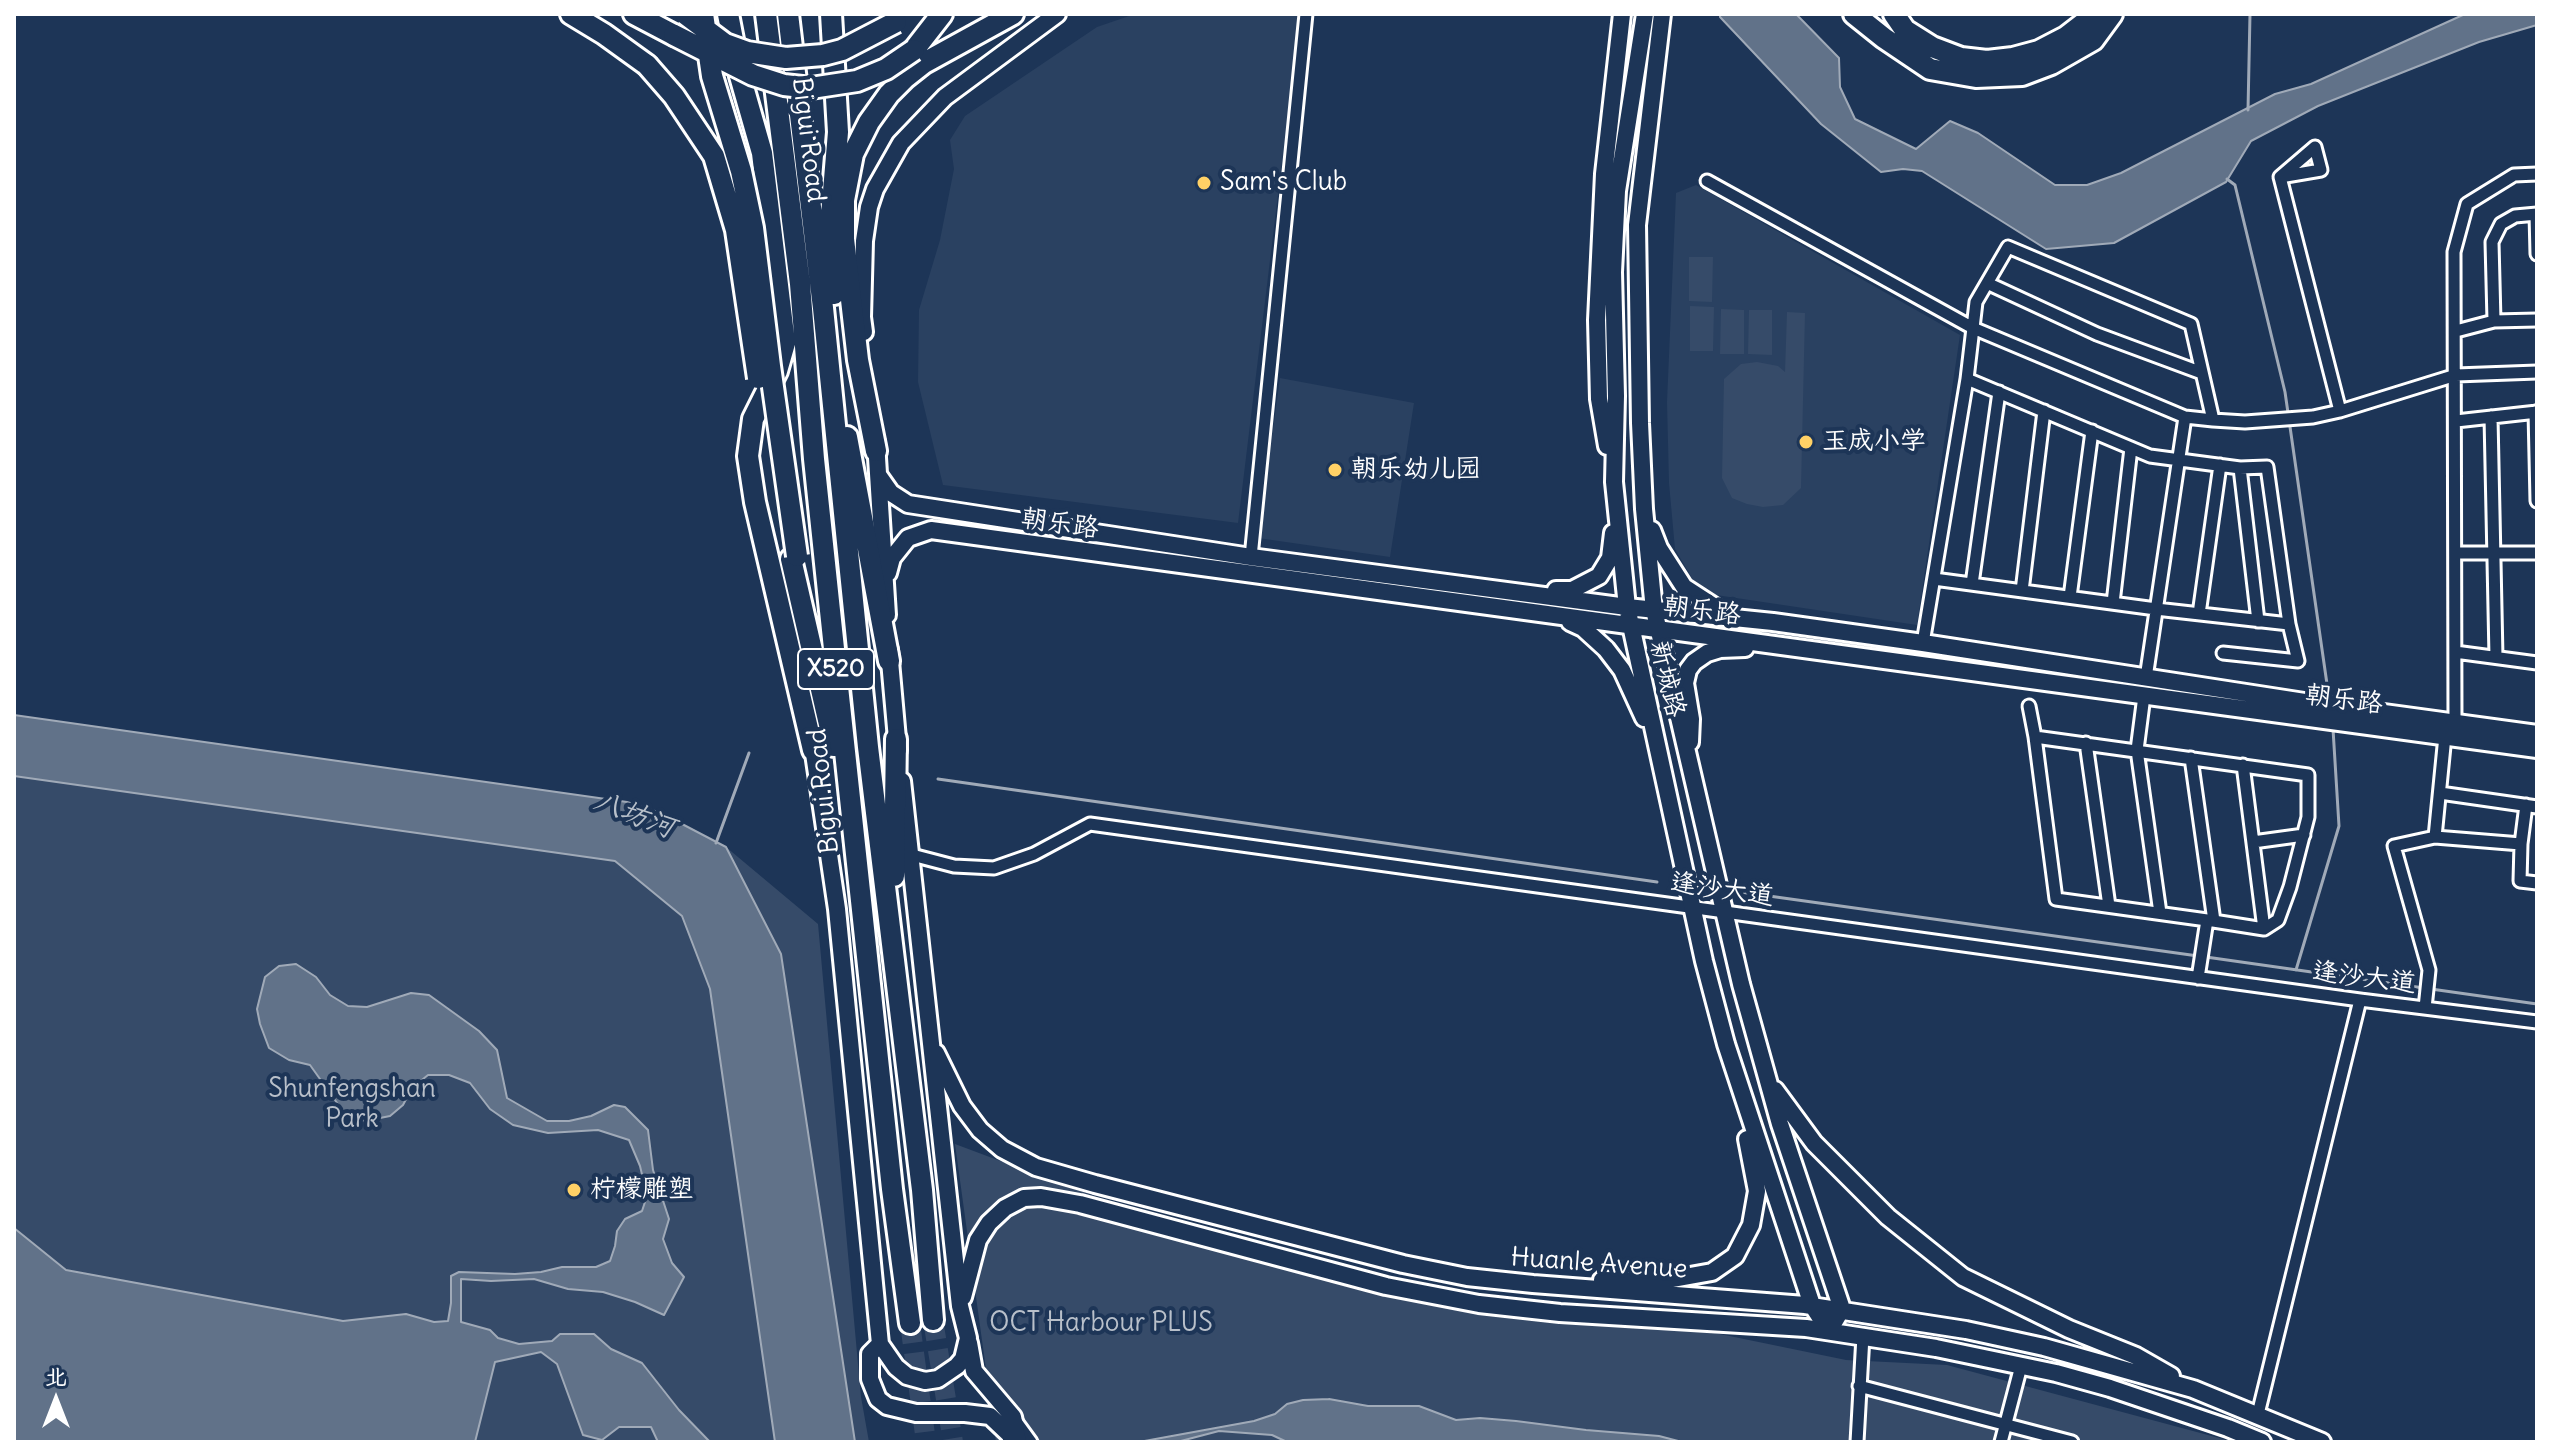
<!DOCTYPE html>
<html>
<head>
<meta charset="utf-8">
<style>
  body { margin:0 }
  #map { position:relative; width:2551px; height:1456px; overflow:hidden; background:#1d3557; font-family:Delius,"LXGW WenKai TC",sans-serif }
  canvas { display:block }
  .frame { position:absolute; inset:0; border:16px solid #fff; pointer-events:none }
  .north { position:absolute; left:16px; top:1360px; width:80px; height:80px; -webkit-text-stroke:6px #1d3557; paint-order:stroke; rotate:0deg; font-size:22px; font-weight:700; line-height:32px; text-align:center; color:#fff }
  .north::after { content:''; display:block; margin:auto; width:28px; height:36px; background:#fff; clip-path:polygon(50% 0,100% 100%,50% 72%,0 100%) }
</style>
</head>
<body>
<div id="map">
<canvas width="2551" height="1456"></canvas>
<div class="frame"></div>
<div class="north">北</div>
</div>
<script>
const ctx = document.querySelector('canvas').getContext('2d');
ctx.lineJoin = 'round';
function fill(path, color) {
  ctx.fillStyle = color;
  ctx.fill(path, 'evenodd');
}
function toPath(rows) {
  const path = new Path2D();
  for (const r of rows) {
    path.moveTo(r[0], r[1]);
    for (let i = 2; i < r.length; i += 2) path.lineTo(r[i], r[i + 1]);
  }
  return path;
}
function trace(path, color, width, dash) {
  ctx.strokeStyle = color;
  ctx.lineWidth = width;
  ctx.lineCap = dash ? 'butt' : 'round';
  ctx.setLineDash(dash || []);
  ctx.stroke(path);
}
function label(font, color, halo, rows, align = 'center') {
  ctx.font = font + ' Delius,"LXGW WenKai TC",sans-serif';
  ctx.lineWidth = 8;
  ctx.setLineDash([]);
  ctx.textBaseline = 'middle';
  ctx.strokeStyle = halo;
  ctx.fillStyle = color;
  for (const [text, x, y, turn = 0] of rows) {
    ctx.save();
    ctx.translate(x, y);
    ctx.rotate((+turn || 0) * Math.PI / 180);
    ctx.textAlign = isNaN(turn) ? turn : align;
    if (halo) ctx.strokeText(text, 0, 0);
    ctx.fillText(text, 0, 0);
    ctx.restore();
  }
}
fill(toPath([
  [1135,14,1300,14,1238,523,943,485,918,382,919,310,940,240,954,169,950,140,965,116,1097,27],
  [1696,185,1960,335,1917,625,1716,595,1693,580,1675,549,1669,483,1667,402,1676,193],
  [1280,378,1414,403,1390,557,1258,538]
]), '#2a4161');
fill(toPath([
  [1689,257,1713,257,1712,302,1689,301],
  [1690,306,1714,307,1713,351,1690,351],
  [1721,309,1744,310,1744,354,1720,354],
  [1749,310,1772,310,1772,355,1748,354],
  [1787,312,1805,313,1801,488,1783,505,1763,507,1747,504,1732,498,1722,478,1724,379,1741,364,1757,362,1778,366,1785,372],
  [14,715,627,802,661,813,726,847,818,924,861,1397,869,1442,14,1442],
  [955,1144,1267,1261,1484,1310,1676,1325,1846,1360,1947,1365,2234,1442,996,1442]
]), '#364b69');
const water = toPath([
  [1720,14,1796,14,1839,58,1840,87,1855,119,1916,149,1950,121,1978,133,2055,185,2087,185,2121,173,2275,94,2311,84,2465,14,2537,14,2537,25,2479,42,2318,106,2251,141,2226,182,2114,243,2046,249,1922,171,1903,169,1881,172,1821,124,1720,17,1720,14],
  [14,715,627,802,661,813,726,847,781,954,855,1442,775,1442,710,989,682,916,615,861,14,776,14,715],
  [296,964,316,977,330,995,348,1006,367,1007,411,993,429,995,479,1031,497,1050,507,1098,547,1121,569,1121,591,1116,614,1105,625,1107,648,1130,653,1170,669,1219,663,1239,672,1263,684,1277,664,1315,635,1302,603,1292,568,1289,534,1279,491,1281,461,1279,461,1322,490,1330,498,1338,519,1344,552,1341,560,1334,594,1334,611,1349,642,1363,679,1410,710,1442,658,1442,651,1427,619,1427,602,1440,583,1435,557,1364,541,1352,495,1362,475,1442,14,1442,14,1228,66,1270,343,1321,406,1314,434,1322,448,1321,451,1303,451,1276,459,1272,515,1274,541,1272,562,1267,596,1267,610,1261,615,1246,617,1231,625,1219,642,1211,647,1196,640,1166,629,1140,598,1130,548,1133,513,1125,490,1109,470,1083,449,1075,428,1075,412,1088,403,1105,390,1116,365,1121,345,1114,310,1065,289,1060,269,1048,260,1024,257,1009,265,977,279,966,296,964],
  [1329,1399,1368,1406,1419,1406,1456,1420,1480,1418,1516,1421,1586,1430,1659,1436,1682,1442,1287,1442,1272,1435,1219,1431,1177,1442,1139,1442,1254,1421,1275,1414,1287,1404,1303,1400,1329,1399]
]);
fill(water, '#617289');
trace(water, '#a0aab8', 2);
trace(toPath([
  [2248,110,2250,14],
  [2227,179,2235,185,2285,392,2329,698],
  [938,779,1657,882],
  [716,843,749,753],
  [1726,890,2198,956],
  [2206,957,2424,988],
  [2296,970,2339,826,2333,729],
  [2431,989,2537,1004]
]), '#a0aab8', 3);
trace(toPath([
  [933,1320,953,1442],
  [910,1323,926,1442]
]), '#344968', 20, [20, 10]);
const street = toPath([
  [2280,177,2315,147,2321,170,2280,177,2340,411],
  [1707,181,1973,328,1967,379,1923,643],
  [2536,214,2537,254],
  [1987,283,2097,334,2202,373],
  [2494,321,2492,242,2501,224,2515,216,2537,214],
  [2456,331,2494,321,2537,320],
  [2535,412,2537,501],
  [2491,417,2496,657],
  [2213,420,2191,324,2008,247,1976,302,1973,328,2185,417,2213,420,2245,422,2313,417,2340,411,2456,375,2537,372],
  [2456,421,2537,412],
  [2240,468,2258,621],
  [2456,553,2537,553],
  [1251,557,1306,14],
  [1934,579,2156,609,2289,624,2267,467,2240,468,2150,456,1967,379],
  [1972,584,1999,392],
  [2022,591,2044,411],
  [2070,597,2092,431],
  [2113,603,2131,448],
  [2199,614,2220,465],
  [2455,652,2537,663],
  [2223,653,2298,661,2289,624],
  [2146,678,2185,417],
  [2144,696,2137,750,2160,913],
  [2029,706,2035,737],
  [2086,743,2109,906],
  [2191,758,2214,921],
  [2243,765,2264,929],
  [2440,793,2537,807],
  [2435,837,2521,844,2520,881,2537,883],
  [2253,842,2304,835],
  [2521,844,2526,805],
  [912,855,954,866,994,868,1034,854,1090,824,2360,1000,2537,1022],
  [2198,978,2207,920,2264,929,2278,920,2290,887,2308,817,2308,775,2035,737,2056,899,2207,920],
  [2425,1008,2429,970,2394,846,2435,837,2445,736,2455,721,2454,252,2467,204,2514,175,2537,174],
  [1859,1386,2072,1442],
  [2258,1414,2360,1000],
  [1015,1420,1031,1442],
  [1857,1442,1863,1336],
  [2001,1442,2021,1366]
]);
const secondary = toPath([
  [1645,14,1617,191,1613,272,1616,396,1614,482,1627,607,1704,961,1726,1044,1812,1305,1829,1331,1842,1309,1780,1124,1741,984,1654,610,1644,509,1640,423,1637,225,1662,14],
  [864,332,862,317,864,241,869,207,875,189,901,143,945,97,1057,14],
  [876,442,887,615],
  [1607,446,1599,399,1597,320,1604,174,1622,14],
  [879,476,891,493,908,504,1251,557,1627,607,1773,622,1923,643,2311,703,2537,734],
  [1652,530,1659,548,1684,587,1721,611,1728,612],
  [888,573,892,558,908,538,931,530,2537,749],
  [1556,590,1572,590,1599,576,1610,558,1613,533],
  [1570,622,1583,628,1606,649,1622,670,1644,718],
  [889,650,898,750],
  [812,740,837,909,880,1344,896,1367,907,1376,925,1381,938,1379,957,1366,963,1359,968,1338,960,1306,902,781],
  [1690,742,1691,719,1685,683,1688,670,1694,662,1707,653,1720,649,1745,648],
  [936,1053,962,1106,980,1130,1002,1149,1036,1167,1095,1184,1403,1264,1467,1277,1533,1284,1805,1305,1966,1330,2044,1347,2193,1389,2322,1442],
  [1775,1090,1814,1143,1888,1217,1963,1277,2069,1329,2136,1356,2171,1376],
  [1602,1280,1662,1281,1712,1272,1735,1256,1751,1225,1757,1191,1747,1139],
  [963,1297,978,1240,989,1223,1005,1208,1024,1198,1041,1197,1080,1204,1386,1286,1479,1304,1560,1313,1806,1328,1936,1348,2056,1373,2110,1388,2228,1428,2262,1442],
  [969,1343,974,1371,1013,1417,1018,1442],
  [880,1344,870,1354,870,1379,878,1399,887,1406,916,1413,965,1413,990,1416,1010,1435,1012,1442]
]);
const highway = toPath([
  [571,14,604,34,647,65],
  [634,14,674,35],
  [728,14,740,76,762,153,785,343,777,371,753,419,748,456,755,502,813,750],
  [766,14,800,284,814,459,839,696,892,1189,910,1323],
  [788,14,823,308,868,747,922,1190,933,1320],
  [831,14,838,132,829,239,834,294],
  [1854,14,1884,38,1930,69,1976,77,2022,75,2051,64,2093,40,2112,14],
  [1894,14,1905,30,1932,47,1961,58,1987,61,2013,58,2039,51,2066,37,2088,20,2092,14],
  [914,50,942,14],
  [847,437,889,661],
  [876,451,858,360,844,239,844,200,853,154,869,122,889,94,905,78,924,63,1013,14],
  [791,559,834,746],
  [894,876,896,739]
]);
trace(street, '#fff', 17);
trace(secondary, '#fff', 22);
trace(highway, '#fff', 26);
trace(street, '#1d3557', 11);
trace(secondary, '#1d3557', 16);
trace(highway, '#1d3557', 20);
const highwayBridge = toPath([
  [685,14,725,44,747,52,786,58,823,55,842,50,896,22],
  [703,14,712,76,741,171,753,228,770,366,797,556],
  [674,35,753,75,784,85,811,88,857,81,886,69,914,50],
  [647,65,674,96,714,156,736,230,758,378]
]);
trace(highwayBridge, '#fff', 26, []);
trace(highwayBridge, '#1d3557', 20);
for (const [x, y, r, color] of [
  [1204,183,8,"#ffd166"],
  [1806,442,8,"#ffd166"],
  [1335,470,8,"#ffd166"],
  [574,1190,8,"#ffd166"]
]) {
  const dot = new Path2D();
  dot.arc(x, y, r, 0, 2 * Math.PI);
  ctx.fillStyle = color;
  ctx.fill(dot);
  trace(dot, '#1d3557', 3);
}
for (const [x, y, w] of [
  [836,669,76]
]) {
  const box = new Path2D();
  box.roundRect(x - w / 2, y - 20, w, 40, 6);
  ctx.fillStyle = '#1d3557';
  ctx.fill(box);
  trace(box, '#fff', 2);
}
label('bold 24px', '#fff', null, [
  ["X520",836,669]
]);
label('26px', '#fff', '#1d3557', [
  ["Bigui Road",808,140,83],
  ["朝乐路",1060,524,8],
  ["朝乐路",1702,611,7],
  ["新城路",1667,679,77],
  ["朝乐路",2344,700,7],
  ["Bigui Road",824,791,-96],
  ["逢沙大道",1722,890,8],
  ["逢沙大道",2364,978,7],
  ["Huanle Avenue",1599,1264,4]
]);
label('26px', '#fff', '#1d3557', [
  ["Sam's Club",1220,183],
  ["玉成小学",1822,442],
  ["朝乐幼儿园",1351,470],
  ["柠檬雕塑",590,1190]
], 'left');
label('26px', '#b9c0ca', '#1d3557', [
  ["Shunfengshan",352,1090],
  ["Park",352,1120],
  ["OCT Harbour PLUS",1101,1324]
]);
label('italic 28px', '#b8c0ca', '#1d3557', [
  ["八坊河",634,815,21]
]);
</script>
</body>
</html>
